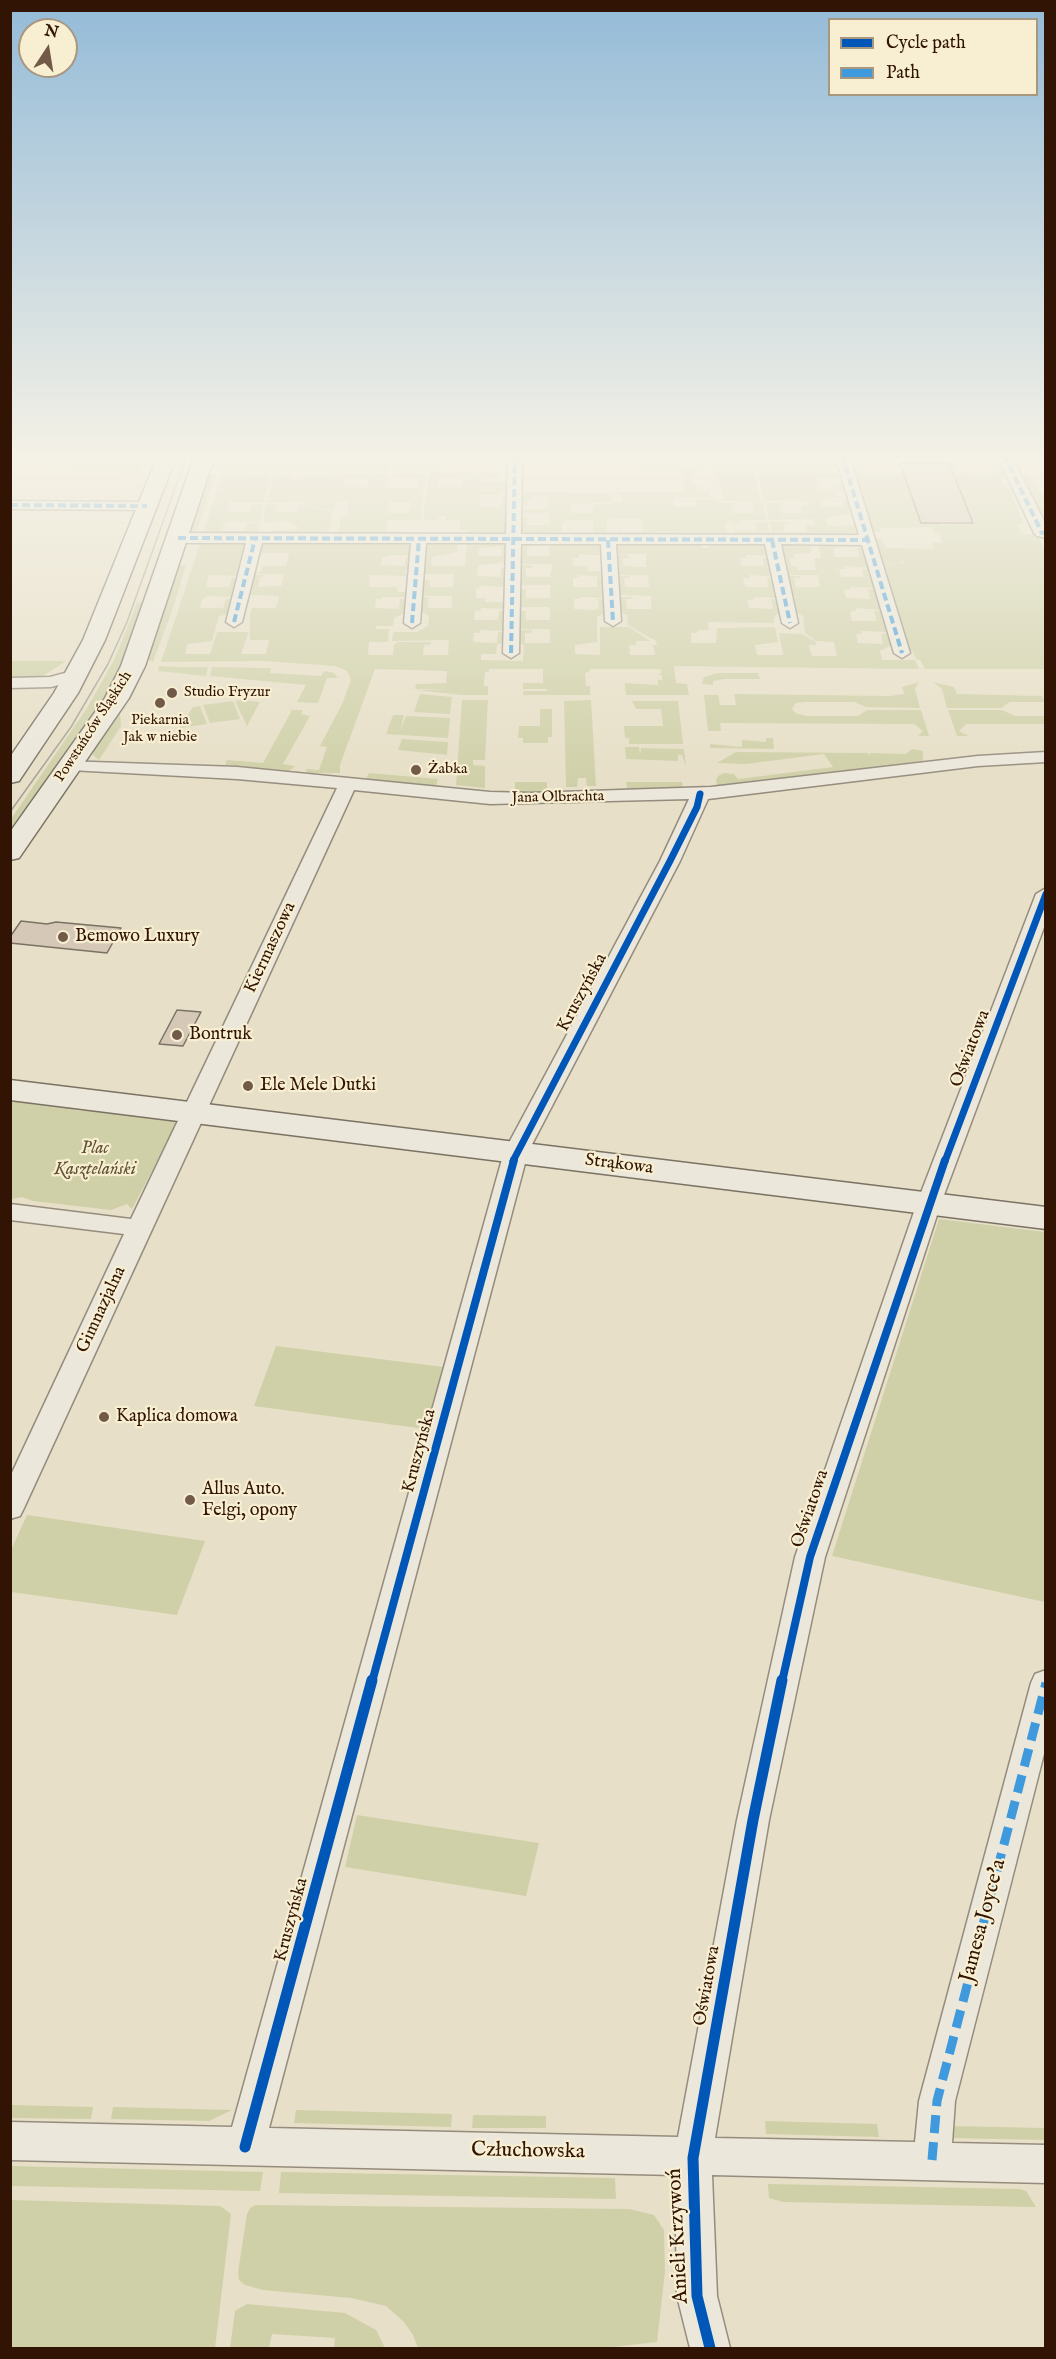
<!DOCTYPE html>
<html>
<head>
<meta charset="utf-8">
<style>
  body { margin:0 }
  #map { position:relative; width:1056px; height:2359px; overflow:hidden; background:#e7dfc7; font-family:"IM FELL English",serif }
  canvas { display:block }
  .frame { position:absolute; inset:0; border:12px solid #311403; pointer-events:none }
  .legend { position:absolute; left:828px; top:18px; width:210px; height:78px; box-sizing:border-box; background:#f8efd2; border:2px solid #a8977f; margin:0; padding:8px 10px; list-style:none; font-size:18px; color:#311403 }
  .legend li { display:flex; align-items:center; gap:12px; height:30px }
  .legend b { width:30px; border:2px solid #a8977f }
  .north { position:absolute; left:18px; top:18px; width:60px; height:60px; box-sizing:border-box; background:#f8efd2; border:2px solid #a8977f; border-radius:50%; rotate:12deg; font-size:16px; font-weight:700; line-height:24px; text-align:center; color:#311403 }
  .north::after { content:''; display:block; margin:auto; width:21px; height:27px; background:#715b48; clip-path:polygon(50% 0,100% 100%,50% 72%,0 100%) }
</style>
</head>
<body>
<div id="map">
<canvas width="1056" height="2359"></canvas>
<div class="frame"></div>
<ul class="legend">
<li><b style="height:8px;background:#0057b8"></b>Cycle path</li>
<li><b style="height:8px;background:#3e9add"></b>Path</li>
</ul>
<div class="north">N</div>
</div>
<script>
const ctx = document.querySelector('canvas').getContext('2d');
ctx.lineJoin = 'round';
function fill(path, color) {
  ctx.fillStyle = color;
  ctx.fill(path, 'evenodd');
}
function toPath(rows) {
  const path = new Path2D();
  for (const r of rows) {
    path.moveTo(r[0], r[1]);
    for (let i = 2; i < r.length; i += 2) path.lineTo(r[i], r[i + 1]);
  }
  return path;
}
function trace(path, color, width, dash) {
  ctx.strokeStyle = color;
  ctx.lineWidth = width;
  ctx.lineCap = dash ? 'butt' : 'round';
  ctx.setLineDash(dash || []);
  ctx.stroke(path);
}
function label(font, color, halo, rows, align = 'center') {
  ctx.font = font + ' "IM FELL English",serif';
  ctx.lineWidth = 4.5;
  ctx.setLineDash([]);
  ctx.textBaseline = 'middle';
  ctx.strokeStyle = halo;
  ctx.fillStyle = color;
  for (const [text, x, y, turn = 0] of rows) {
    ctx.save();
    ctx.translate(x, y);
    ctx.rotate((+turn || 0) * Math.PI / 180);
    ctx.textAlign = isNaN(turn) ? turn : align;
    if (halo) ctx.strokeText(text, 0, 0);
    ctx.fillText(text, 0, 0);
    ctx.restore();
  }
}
fill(toPath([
  [72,455,133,455,143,456,138,474,37,461],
  [227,455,276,455,272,472,222,471],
  [304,455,391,455,387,471,287,472,290,463,308,463,310,456],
  [425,455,429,455,427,472,394,471,395,463,416,463,417,457],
  [431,455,459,455,459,458,434,458,433,472,506,472,510,471,510,459,505,459,510,458,511,473,479,473,460,480,460,478,439,478,438,487,462,487,463,480,480,474,499,474,499,477,482,477,482,482,509,482,511,491,498,493,498,495,480,495,480,507,501,507,502,497,511,497,510,534,467,538,468,530,459,530,460,520,446,520,446,516,441,516,435,520,423,520],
  [699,455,709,455,705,456,705,466,695,470,695,476,691,477,693,484,697,485,698,491,709,491,710,498,679,497,673,499,674,507,696,507,695,499,717,499,720,503,736,503,737,505,731,506,733,513,754,513,753,503,763,503,767,520,740,520,740,523,734,524,736,531,757,531,756,522,767,522,771,538,736,538,733,524,730,523,733,520,725,524,728,538,619,536,618,523,621,532,643,532,642,519,607,518,607,536,574,537,570,533,569,524,572,532,593,532,593,520,566,520,562,524,562,532,566,536,519,535,520,517,527,517,527,525,550,525,549,513,521,513,520,510,549,509,548,496,532,496,532,499,527,499,527,506,521,506,519,492,609,493,612,501,571,505,571,513,593,513,593,505,623,502,622,497,614,492,685,492,682,471,647,471,646,465,701,466],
  [809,455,837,455,842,470,718,470,726,464,732,464,734,469,750,469,750,465,812,465],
  [853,468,861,468,863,474,913,473,941,525,973,523,968,509,960,509,946,473,995,474,993,469,1008,469,1012,478,1001,478,1005,488,1017,488,1020,494,1011,494,1024,524,1017,525,1022,534,1038,535,1045,551,1045,669,925,669,920,660,916,659,913,651,905,651,878,564,904,563,902,560,899,563,878,563,874,538,882,539,886,548,934,549,932,543,942,542,939,533,934,533,932,527,880,528,881,533,872,531],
  [716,472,755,472,761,502,724,501],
  [758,472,843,473,845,480,830,477,810,480,821,480,816,482,818,489,840,489,838,482,845,482,848,490,831,491,848,493,836,493,836,497,820,500,823,507,845,507,843,500,850,500,854,513,825,518,828,526,858,525,859,534,773,538,770,522,789,522,789,524,783,524,785,532,807,532,806,525,815,525,814,519,769,520,766,503,785,503,779,506,781,513,803,513,801,507,810,504,803,500,764,501],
  [209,474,215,474,195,537,189,535],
  [222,474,271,475,263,503,230,502,227,512,249,512,252,505,263,504,260,522,231,521,224,523,222,531,244,531,247,523,260,523,257,537,202,537],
  [367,474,367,478,345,480,344,487,367,488,370,474,388,474,383,488,418,488,416,477,394,477,394,474,426,474,422,502,389,502,388,513,409,513,411,502,422,502,421,520,387,520,386,531,408,532,407,536,338,536,341,517,347,516,349,500,336,502,334,511,305,504,305,501,266,503,274,475,290,475,290,479,304,479,305,475],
  [1019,477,1030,477,1040,493,1045,493,1045,514,1037,515],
  [266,504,277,504,276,512,298,512,299,507,305,505,332,512,328,534,323,536,307,530,321,537,271,535,271,531,301,529,289,521,263,522],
  [201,541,247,543,247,555,238,556,247,556,241,576,209,575,206,587,229,587,232,578,241,577,236,597,209,596,202,599,200,608,223,608,226,599,235,599,230,614,219,616,212,641,188,644,185,654,210,654,217,632,249,632,241,654,266,654,269,640,250,640,250,613,252,608,276,608,279,596,245,595,250,575,266,575,260,578,258,587,281,586,284,574,251,574,261,572,262,566,286,566,289,553,256,553,260,544,265,542,411,543,414,556,389,555,382,558,381,565,404,566,406,557,414,557,412,570,404,571,409,576,370,575,369,587,397,587,397,592,407,592,406,597,382,597,382,599,376,599,375,608,399,609,400,599,409,599,405,613,394,618,393,626,376,626,376,629,389,629,388,642,369,642,368,655,393,655,394,645,398,642,431,642,430,645,424,645,423,655,448,655,449,640,392,641,393,632,417,632,428,626,429,616,419,611,419,597,428,597,428,608,452,608,452,596,419,596,421,579,430,580,430,587,453,587,454,574,421,574,426,544,437,541,457,543,457,552,432,557,431,566,465,566,467,543,506,543,510,546,479,548,478,556,501,556,502,547,510,547,508,562,481,565,478,567,477,576,500,577,501,568,510,567,509,587,482,586,476,589,476,598,485,598,485,602,507,602,507,609,481,608,481,610,475,611,474,620,498,620,499,611,508,610,506,631,480,630,480,633,474,633,473,642,497,643,498,632,506,632,506,641,497,645,496,654,481,654,481,660,523,661,524,645,516,642,517,630,532,630,532,633,525,633,525,643,550,643,550,629,517,629,517,611,525,611,526,620,550,620,550,611,549,607,519,607,519,589,526,589,526,598,550,598,550,585,519,585,519,565,532,565,532,568,526,568,526,577,550,577,552,568,551,564,519,564,519,543,546,542,527,548,527,556,549,556,549,542,602,544,603,556,579,554,579,558,572,558,573,566,587,566,588,571,604,571,604,577,579,575,579,578,573,578,573,587,597,587,597,577,606,578,606,598,580,597,580,599,574,599,574,609,594,610,599,608,598,599,605,599,606,613,597,617,597,642,575,645,575,654,600,655,600,627,629,627,650,641,636,641,636,645,629,645,630,655,655,655,653,645,657,645,656,641,628,625,627,615,618,611,616,597,632,597,632,599,626,599,627,609,651,609,651,596,616,595,614,576,630,576,630,578,624,578,625,587,649,587,648,575,614,575,613,555,628,555,629,558,623,558,623,566,646,567,646,554,613,554,615,544,701,543,702,548,709,548,709,543,755,542,767,544,772,556,746,555,746,558,740,558,741,566,764,566,763,558,772,558,776,577,750,575,750,578,743,578,745,587,768,587,767,578,777,578,781,598,754,597,754,599,747,600,749,608,773,609,771,599,781,600,781,612,775,616,774,623,708,622,709,630,698,630,697,633,691,633,691,643,716,643,717,628,775,627,778,642,755,645,757,655,783,655,779,633,802,634,816,642,816,645,809,645,812,656,837,656,834,642,816,641,805,633,803,616,795,612,791,597,803,596,789,596,785,576,800,576,800,578,794,578,796,587,820,587,818,575,784,575,780,555,790,555,780,554,780,545,810,543,811,553,794,554,794,558,790,558,791,566,797,566,798,570,816,570,814,558,821,558,818,544,859,543,866,547,839,546,840,548,834,548,835,557,859,557,857,548,864,548,870,568,845,566,845,569,839,569,841,577,864,577,862,569,872,569,877,588,850,587,850,589,844,590,846,598,870,599,868,589,877,589,883,610,856,608,856,611,850,612,852,621,877,621,874,611,883,611,889,632,861,631,862,634,856,634,858,643,883,644,881,634,889,633,894,644,880,651,882,660,915,660,919,669,674,666,676,683,687,684,689,695,626,695,625,683,658,685,658,680,662,680,662,675,658,675,661,673,661,669,590,669,589,672,585,673,586,686,590,686,590,695,523,695,523,691,547,691,547,689,523,689,523,683,543,683,543,669,489,669,489,672,485,672,484,681,484,686,488,686,488,695,462,695,415,690,452,689,415,689,416,684,446,683,447,671,375,669,340,765,340,773,307,773,306,769,319,770,327,747,320,746,342,704,351,680,347,671,335,666,265,661,161,662],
  [179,564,186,566,173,608,153,662,148,660,146,659],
  [145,602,136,632,109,692,11,837,11,819,87,708,114,660,137,603],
  [10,661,66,661,43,676,11,677],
  [159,666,181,667,208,667,206,676,158,671],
  [212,667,271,668,270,673,321,676,324,671,334,673,338,678,327,678,318,703,297,702,306,685,210,676],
  [717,673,758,673,760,679,724,679,713,681,713,685,702,684,704,677],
  [919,682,915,689,920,708,866,707,854,702,805,702,796,703,792,709,795,713,806,716,858,716,867,710,921,710,929,736,918,736,923,731,914,724,720,723,721,731,708,731,704,695,718,695,720,705,736,705,734,694,888,696,904,694,902,687],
  [933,682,954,687,957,694,1042,696,1045,702,1010,702,1001,708,947,708,942,689],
  [420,694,452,697,450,714,414,712],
  [241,700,260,702,247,726,235,701],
  [462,700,488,700,485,760,473,760,473,765,485,766,485,788,456,785],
  [591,700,596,786,587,786,586,778,578,778,577,787,566,787,564,701],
  [233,701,240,719,210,723,203,705],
  [632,701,678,701,683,744,629,744,629,738,625,738,624,726,663,726,661,709,636,709],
  [200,706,207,724,179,728,193,707],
  [540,709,552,709,552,737,548,737,548,743,523,743,523,738,518,738,519,726,540,726],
  [292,710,303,710,301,714,310,716,283,764,295,766,292,769,288,771,225,765,227,760,263,763],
  [948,710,1002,710,1015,716,1045,716,1045,724,966,724,959,731,969,736,957,736],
  [120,714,121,726,99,760,93,755,94,750],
  [393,715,404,715,400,731,406,716,450,718,448,738,386,734],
  [766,738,773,738,774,749,710,748,710,744,742,747,742,740,766,742],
  [402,739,448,742,447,755,398,750],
  [625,747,639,747,640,755,641,748,684,749,686,767,682,755,678,755,678,761,626,759],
  [912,749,923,751,923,761,726,785,717,785,716,781,718,776,724,773,734,774,738,779,833,767,824,754,746,764,717,763,736,752,867,753,870,755,870,753,906,754],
  [369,773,438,779,436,786,366,779],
  [515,782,547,782,547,792,515,792],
  [626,782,682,782,683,788,627,789],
  [11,1099,72,1107,74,1110,82,1111,87,1109,173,1120,176,1125,132,1209,127,1204,111,1210,33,1201,22,1197,11,1199],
  [939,1219,1045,1232,1045,1602,832,1556],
  [276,1346,443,1367,425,1429,254,1406],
  [27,1515,205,1541,177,1615,11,1592,11,1550],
  [357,1815,539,1843,526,1896,345,1867],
  [11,2105,93,2107,91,2119,11,2118],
  [113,2107,232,2110,209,2121,111,2119],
  [296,2110,452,2114,451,2127,294,2123],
  [473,2115,546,2116,546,2128,472,2128],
  [765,2121,877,2124,879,2137,766,2134],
  [949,2126,1045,2128,1045,2140,949,2138],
  [11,2166,263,2172,260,2191,11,2186],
  [281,2172,615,2178,616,2199,279,2193],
  [768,2184,1020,2189,1026,2191,1036,2207,783,2202,769,2198],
  [10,2200,220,2206,231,2214,215,2348,11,2348],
  [256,2205,630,2209,654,2215,664,2230,665,2271,657,2342,604,2348,418,2348,413,2335,404,2322,386,2306,351,2298,263,2290,245,2285,239,2280,238,2272,247,2214,250,2208],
  [247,2304,345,2313,376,2330,385,2348,334,2348,335,2338,272,2334,269,2348,230,2348,235,2311]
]), '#cfd0a8');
const building = toPath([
  [900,463,949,463,973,523,921,523,900,463],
  [21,921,47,924,56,922,121,928,107,953,10,943,10,937,21,921],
  [177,1010,201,1012,183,1046,159,1044,177,1010]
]);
fill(building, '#d5c8b6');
trace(building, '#7b7263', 1.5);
const street = toPath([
  [508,455,522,455,521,534,859,535,835,455,849,455,910,653,902,658,894,653,862,545,781,544,798,623,790,628,782,623,765,544,616,544,621,621,613,626,605,621,601,544,521,544,519,653,511,658,503,653,506,543,426,543,420,623,412,628,404,623,411,543,262,543,242,622,234,627,226,622,246,543,178,543,170,538,178,533,506,534,508,455],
  [997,455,1011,455,1046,525,1046,538,1037,536,1034,533,997,455],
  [10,501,147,502,154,506,147,510,10,509,10,501],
  [76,670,82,671,85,675,82,679,51,687,10,688,10,678,50,677,76,670],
  [1046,752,1046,762,978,766,708,799,680,861,528,1152,269,2128,678,2137,737,1820,795,1557,917,1203,1036,894,1046,888,1046,922,941,1203,825,1557,769,1820,715,2138,915,2142,919,2101,1031,1683,1035,1674,1046,1670,1046,1746,955,2101,952,2143,1046,2145,1046,2183,712,2175,717,2296,730,2348,690,2348,677,2296,675,2175,10,2160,10,2122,232,2127,504,1152,660,861,689,799,490,804,354,790,24,1508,20,1516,10,1519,10,1477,124,1234,10,1220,10,1204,131,1219,337,788,237,779,70,770,64,769,61,765,64,761,237,767,490,792,530,793,711,787,978,756,1046,752]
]);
const secondary = toPath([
  [158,455,177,455,105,640,78,693,19,781,10,783,10,757,54,693,83,640,158,455],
  [195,455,215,455,145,666,129,698,19,858,10,860,10,832,105,698,121,666,195,455],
  [10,1080,1046,1207,1046,1229,10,1100,10,1080]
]);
trace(street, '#958c7d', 3);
trace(secondary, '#7b7263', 3);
fill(street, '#ebe7db');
fill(secondary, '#ebe7db');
trace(toPath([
  [10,812,71,727,108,664,127,622,187,455]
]), '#a6a095', 1.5);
trace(toPath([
  [842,455,902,653],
  [1004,455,1042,533,1046,533],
  [10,505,147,506],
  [178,538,867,540],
  [608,540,613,621],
  [772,540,790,623],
  [234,622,255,539],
  [412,623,419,539],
  [511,653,515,455]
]), '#3e9add', 4, [8, 4]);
trace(toPath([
  [932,2160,937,2101,1046,1683]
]), '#3e9add', 9, [18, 9]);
trace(toPath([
  [513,1161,670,861,697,807,700,794],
  [945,1161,1046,894]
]), '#0057b8', 7);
trace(toPath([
  [372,1682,514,1160],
  [782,1682,810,1557,945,1160]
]), '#0057b8', 8);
trace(toPath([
  [245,2147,372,1680],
  [710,2348,697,2296,693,2158,753,1820,782,1680]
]), '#0057b8', 11);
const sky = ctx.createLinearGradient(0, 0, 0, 786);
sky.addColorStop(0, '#94bbd8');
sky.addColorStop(0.58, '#f4f1e6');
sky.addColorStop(1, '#f4f1e600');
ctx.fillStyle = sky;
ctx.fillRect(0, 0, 1056, 786);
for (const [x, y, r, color] of [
  [172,693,6,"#715b48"],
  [160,703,6,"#715b48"],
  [416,770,6,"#715b48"],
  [63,937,6,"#715b48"],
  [177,1035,6,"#715b48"],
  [248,1086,6,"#715b48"],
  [104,1417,6,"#715b48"],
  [190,1500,6,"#715b48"]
]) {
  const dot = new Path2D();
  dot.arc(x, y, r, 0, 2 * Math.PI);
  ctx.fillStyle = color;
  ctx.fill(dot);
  trace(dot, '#f8efd2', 2);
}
label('15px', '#311403', '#f8efd2', [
  ["Studio Fryzur",184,693],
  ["Piekarnia",160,721,"center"],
  ["Jak w niebie",160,738,"center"],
  ["Żabka",428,770]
], 'left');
label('15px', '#311403', '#f8efd2', [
  ["Powstańców Śląskich",94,727,-57],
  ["Jana Olbrachta",558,798,-1]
]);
label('18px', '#311403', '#f8efd2', [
  ["Bemowo Luxury",75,937],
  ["Bontruk",189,1035],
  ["Ele Mele Dutki",260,1086],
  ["Kaplica domowa",116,1417],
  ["Allus Auto.",202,1490],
  ["Felgi, opony",202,1511]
], 'left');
label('18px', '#311403', '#f8efd2', [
  ["Kiermaszowa",271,948,-65],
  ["Kruszyńska",583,993,-62],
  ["Oświatowa",971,1049,-69],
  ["Strąkowa",619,1165,7],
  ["Gimnazjalna",102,1310,-65],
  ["Kruszyńska",420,1451,-75],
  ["Oświatowa",811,1509,-71],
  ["Kruszyńska",292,1920,-75],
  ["Oświatowa",708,1986,-80]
]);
label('italic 18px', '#625234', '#f8efd2', [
  ["Plac",95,1149],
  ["Kasztelański",95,1170]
]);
label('21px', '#311403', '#f8efd2', [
  ["Jamesa Joyce'a",984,1921,-75],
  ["Człuchowska",528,2152,1],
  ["Anieli Krzywoń",679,2236,-93]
]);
</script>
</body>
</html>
